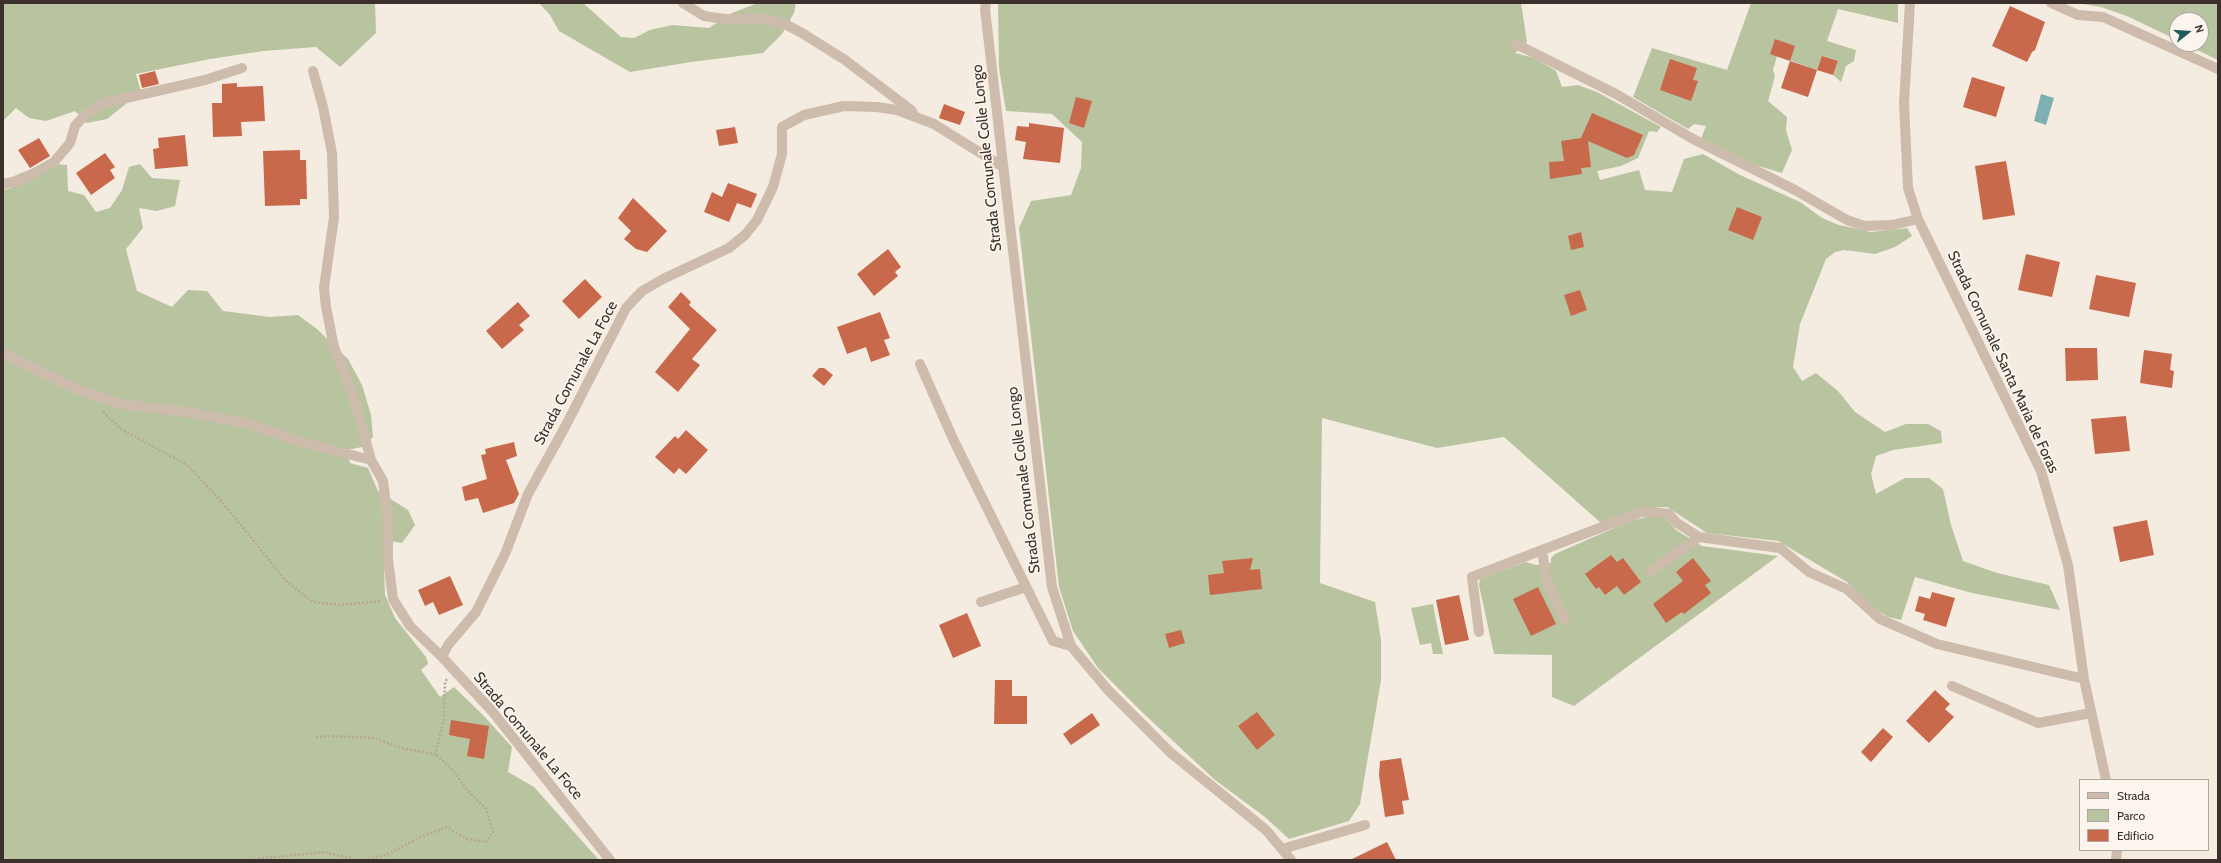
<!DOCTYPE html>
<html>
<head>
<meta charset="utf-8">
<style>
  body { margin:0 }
  #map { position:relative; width:2221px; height:863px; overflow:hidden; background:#f4ebe1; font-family:Cabin,sans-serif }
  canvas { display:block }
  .frame { position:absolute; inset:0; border:4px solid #3b302b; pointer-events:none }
  .legend { position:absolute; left:2079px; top:779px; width:130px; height:72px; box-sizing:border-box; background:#fbf5ee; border:1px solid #aea6a0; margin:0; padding:5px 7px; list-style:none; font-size:12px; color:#3b302b }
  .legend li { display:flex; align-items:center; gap:8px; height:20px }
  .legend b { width:20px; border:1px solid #aea6a0 }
  .north { position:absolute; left:2169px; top:12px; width:40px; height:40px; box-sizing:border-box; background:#fbf5ee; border:1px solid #aea6a0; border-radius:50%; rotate:73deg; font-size:11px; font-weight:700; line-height:16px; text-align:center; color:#3b302b }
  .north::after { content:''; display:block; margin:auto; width:14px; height:18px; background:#1f5a5e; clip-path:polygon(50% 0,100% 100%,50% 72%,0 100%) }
</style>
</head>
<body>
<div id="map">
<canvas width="2221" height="863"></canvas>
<div class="frame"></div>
<ul class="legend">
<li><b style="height:5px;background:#cdbbac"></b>Strada</li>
<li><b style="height:11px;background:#b8c4a0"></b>Parco</li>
<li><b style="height:11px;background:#c8694b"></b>Edificio</li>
</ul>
<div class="north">N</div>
</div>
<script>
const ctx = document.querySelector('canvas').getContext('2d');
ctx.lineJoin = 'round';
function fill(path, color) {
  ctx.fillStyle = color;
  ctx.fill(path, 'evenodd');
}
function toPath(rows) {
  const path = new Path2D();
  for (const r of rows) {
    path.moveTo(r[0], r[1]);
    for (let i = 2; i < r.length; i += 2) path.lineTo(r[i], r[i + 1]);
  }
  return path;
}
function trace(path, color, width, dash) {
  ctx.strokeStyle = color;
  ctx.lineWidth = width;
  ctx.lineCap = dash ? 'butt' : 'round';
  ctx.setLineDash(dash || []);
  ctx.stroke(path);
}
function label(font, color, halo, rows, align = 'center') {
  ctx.font = font + ' Cabin,sans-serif';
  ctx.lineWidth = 3.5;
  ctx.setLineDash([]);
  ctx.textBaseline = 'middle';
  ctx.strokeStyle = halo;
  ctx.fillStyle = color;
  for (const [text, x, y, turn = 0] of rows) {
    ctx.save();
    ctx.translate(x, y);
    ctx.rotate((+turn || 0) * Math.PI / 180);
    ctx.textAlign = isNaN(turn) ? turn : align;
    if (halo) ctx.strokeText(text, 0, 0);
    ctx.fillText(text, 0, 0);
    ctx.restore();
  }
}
fill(toPath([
  [3,3,375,3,376,33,340,67,316,47,263,51,210,59,136,74,141,92,107,119,87,123,75,111,46,121,29,118,16,108,3,121],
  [539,3,583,3,621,37,634,38,650,30,672,25,709,28,732,13,758,3,796,3,794,13,782,34,763,53,691,62,630,72,559,31,550,15],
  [998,3,1521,3,1527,42,1515,53,1534,58,1556,71,1562,87,1578,85,1597,92,1661,127,1657,132,1649,131,1638,158,1621,166,1597,171,1600,180,1639,170,1645,190,1672,192,1684,159,1703,154,1740,175,1800,202,1822,218,1839,225,1871,232,1907,228,1912,236,1895,247,1875,254,1844,250,1835,252,1826,259,1800,324,1793,367,1802,381,1816,373,1838,391,1855,412,1885,432,1906,424,1928,424,1941,431,1942,443,1893,450,1876,456,1871,474,1876,494,1905,478,1929,478,1943,489,1951,525,1963,561,1997,573,2049,585,2060,610,1972,593,1915,577,1901,620,1888,617,1872,607,1847,582,1778,541,1707,533,1667,507,1640,507,1601,523,1504,437,1437,448,1322,418,1320,583,1375,602,1381,640,1381,680,1360,804,1349,821,1289,839,1265,817,1215,780,1142,712,1098,668,1073,631,1059,587,1019,228,1031,201,1071,195,1081,168,1082,142,1052,114,1006,111,999,68],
  [1751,3,1898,3,1898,23,1838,9,1827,41,1856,50,1854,61,1846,66,1841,82,1833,75,1838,61,1822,56,1817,70,1777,56,1773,70,1775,76,1768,101,1787,117,1786,130,1792,150,1782,173,1749,163,1701,139,1706,126,1694,124,1688,129,1633,97,1652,48,1727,70],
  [2077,3,2218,3,2218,60,2185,44,2201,44,2201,20,2177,20,2177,40,2127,16,2101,7],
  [46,163,67,165,68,191,84,195,96,212,110,208,122,190,129,167,140,164,152,178,180,180,175,206,157,211,139,208,143,228,126,249,137,291,172,307,188,290,207,291,223,311,270,317,298,315,317,329,348,359,362,385,371,415,373,437,362,447,347,450,350,463,368,468,378,491,408,510,415,525,402,543,383,540,385,595,395,618,426,657,428,664,421,670,440,697,454,687,483,715,512,747,508,772,534,787,599,860,3,860,3,190,11,188,14,176],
  [1651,516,1666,518,1676,530,1702,546,1778,556,1574,706,1552,697,1552,655,1494,654,1479,585,1480,579,1526,562,1536,565,1551,563,1551,558,1555,554,1630,521],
  [1433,604,1436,621,1443,654,1433,654,1431,643,1420,645,1411,608]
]), '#b8c4a0');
fill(toPath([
  [2041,94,2054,98,2046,125,2034,121]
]), '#7fb0b2');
fill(toPath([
  [2010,6,2045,22,2035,50,2032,52,2027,62,1992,46],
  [1775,39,1795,46,1790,61,1770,54],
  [1822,56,1838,61,1833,75,1817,70,1808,97,1781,88,1790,61,1817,70],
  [1670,59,1697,68,1693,80,1698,81,1691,101,1660,90],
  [155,71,159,84,142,88,139,75],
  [1972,77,2005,87,1996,117,1963,107],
  [237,83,237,87,263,86,265,121,241,122,242,136,213,137,212,103,222,103,222,84],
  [1076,97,1092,101,1084,128,1069,123],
  [944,104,965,112,960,125,939,118],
  [1592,113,1643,135,1634,155,1627,158,1588,141,1591,167,1581,168,1582,174,1550,179,1549,162,1564,161,1561,141,1581,138],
  [1029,123,1064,128,1060,163,1023,159,1026,142,1015,140,1017,126,1029,127],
  [735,127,738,143,719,146,716,130],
  [185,135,188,166,155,169,153,149,159,148,158,138],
  [39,138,50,156,30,168,18,150],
  [300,150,300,160,306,160,307,199,300,199,300,205,265,206,263,151],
  [105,153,115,167,110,170,115,178,91,195,76,173],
  [2006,161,2015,215,1983,220,1975,166],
  [728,183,757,194,751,208,737,203,729,222,704,212,712,192,722,197],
  [633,198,667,231,647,252,636,249,624,239,631,231,618,218],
  [1737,207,1762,217,1753,240,1728,230],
  [1581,232,1584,247,1571,250,1568,236],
  [888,249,901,267,895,272,898,276,874,296,857,274],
  [2026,254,2060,262,2052,297,2018,290],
  [2096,275,2136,283,2129,317,2089,309],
  [585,279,602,297,579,319,562,301],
  [1580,290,1587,310,1571,316,1564,295],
  [681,292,691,302,689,305,717,330,692,359,700,365,678,392,655,372,690,329,668,307],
  [518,302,530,316,519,325,524,330,502,349,486,331],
  [880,312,890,338,884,340,890,355,871,362,866,347,847,354,837,327],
  [2065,348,2097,348,2098,380,2066,381],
  [2144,350,2172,354,2170,370,2174,371,2172,388,2140,383],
  [819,368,824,368,833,375,824,386,812,376],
  [2126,416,2130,451,2095,454,2091,419],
  [686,430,708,450,686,474,679,468,674,474,655,457,675,436,678,439],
  [514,442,517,456,506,460,519,494,514,503,483,513,478,498,465,501,462,487,487,479,481,455,486,454,485,449],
  [2147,520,2154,555,2120,562,2113,527],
  [1611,555,1617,562,1623,558,1641,582,1624,595,1617,586,1605,595,1599,587,1596,589,1585,574],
  [1253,558,1250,570,1260,569,1262,589,1210,595,1208,575,1224,573,1222,561],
  [1693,558,1711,581,1705,585,1711,593,1684,614,1682,612,1666,623,1653,604,1683,581,1676,572],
  [450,576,463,605,439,615,433,602,425,606,418,590],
  [1538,587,1556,624,1531,636,1513,599],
  [1932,592,1955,598,1946,627,1923,620,1925,614,1915,611,1919,596,1930,599],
  [1459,595,1469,640,1445,645,1436,600],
  [967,613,981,646,953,658,939,625],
  [1181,630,1185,643,1169,648,1165,634],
  [995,680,1012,680,1012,696,1027,696,1027,724,994,724],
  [1935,690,1950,704,1945,709,1954,717,1929,743,1906,721],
  [1257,712,1275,735,1257,750,1238,726],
  [1092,713,1100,725,1071,745,1063,734],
  [451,720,489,726,484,759,467,756,470,739,449,735],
  [1883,728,1893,737,1871,762,1861,752],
  [1401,758,1409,800,1402,801,1404,814,1385,817,1379,775,1380,761],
  [1387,842,1396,860,1350,860]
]), '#c8694b');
trace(toPath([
  [103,412,121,429,187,465,223,503,287,582,313,602,341,605,380,601],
  [316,737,331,736,374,738,401,748,435,754,444,720,445,682,447,679],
  [246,860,324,852,358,860],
  [364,860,386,855,423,836,447,827,467,839,486,842,493,832,486,809,467,790,451,768,435,754]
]), '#b9a596', 2.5, [2, 2]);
trace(toPath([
  [683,3,704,16,724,19,766,19,785,24,802,33,845,60,911,110,914,115],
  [986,3,985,9,1052,587,1071,646,1108,690,1171,753,1266,830,1291,860],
  [1910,3,1904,103,1908,188,1918,219,2041,471,2068,565,2084,679,2106,780],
  [2051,3,2078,15,2103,17,2218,69],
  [1516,44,1616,94,1693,139,1795,190,1847,220,1864,226,1892,225,1918,219],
  [313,71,323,107,332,153,334,217,324,288,326,307,334,347,354,398,371,460],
  [3,184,22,180,54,162,70,143,75,126,86,114,104,103,205,80,242,68],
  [3,353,79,390,121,404,186,412,246,423,301,442,371,460,383,481,388,520,388,560,393,599,410,626,442,657],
  [920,364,954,441,1053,641,1071,646],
  [1542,550,1547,582,1565,620],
  [1651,571,1699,537],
  [981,602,1026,587],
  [1479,632,1472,577,1641,512,1654,512,1669,514,1677,523,1699,537,1780,548,1809,572,1847,589,1880,619,1937,644,2084,679],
  [1952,686,2038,723,2091,713],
  [1282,849,1365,825],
  [610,860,492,711,442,657,448,645,476,612,505,554,528,494,565,427,626,308,642,291,665,278,729,248,745,235,757,220,773,187,782,154,782,127,804,115,844,106,877,107,897,110,934,124,1003,167],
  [2116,860,2117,850]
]), '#cdbbac', 10);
label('15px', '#3b302b', '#fbf5ee', [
  ["Strada Comunale Colle Longo",987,158,-96],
  ["Strada Comunale Santa Maria de Foras",2003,362,65],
  ["Strada Comunale La Foce",576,373,-62],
  ["Strada Comunale Colle Longo",1024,480,-97],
  ["Strada Comunale La Foce",528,736,50]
]);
</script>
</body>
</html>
